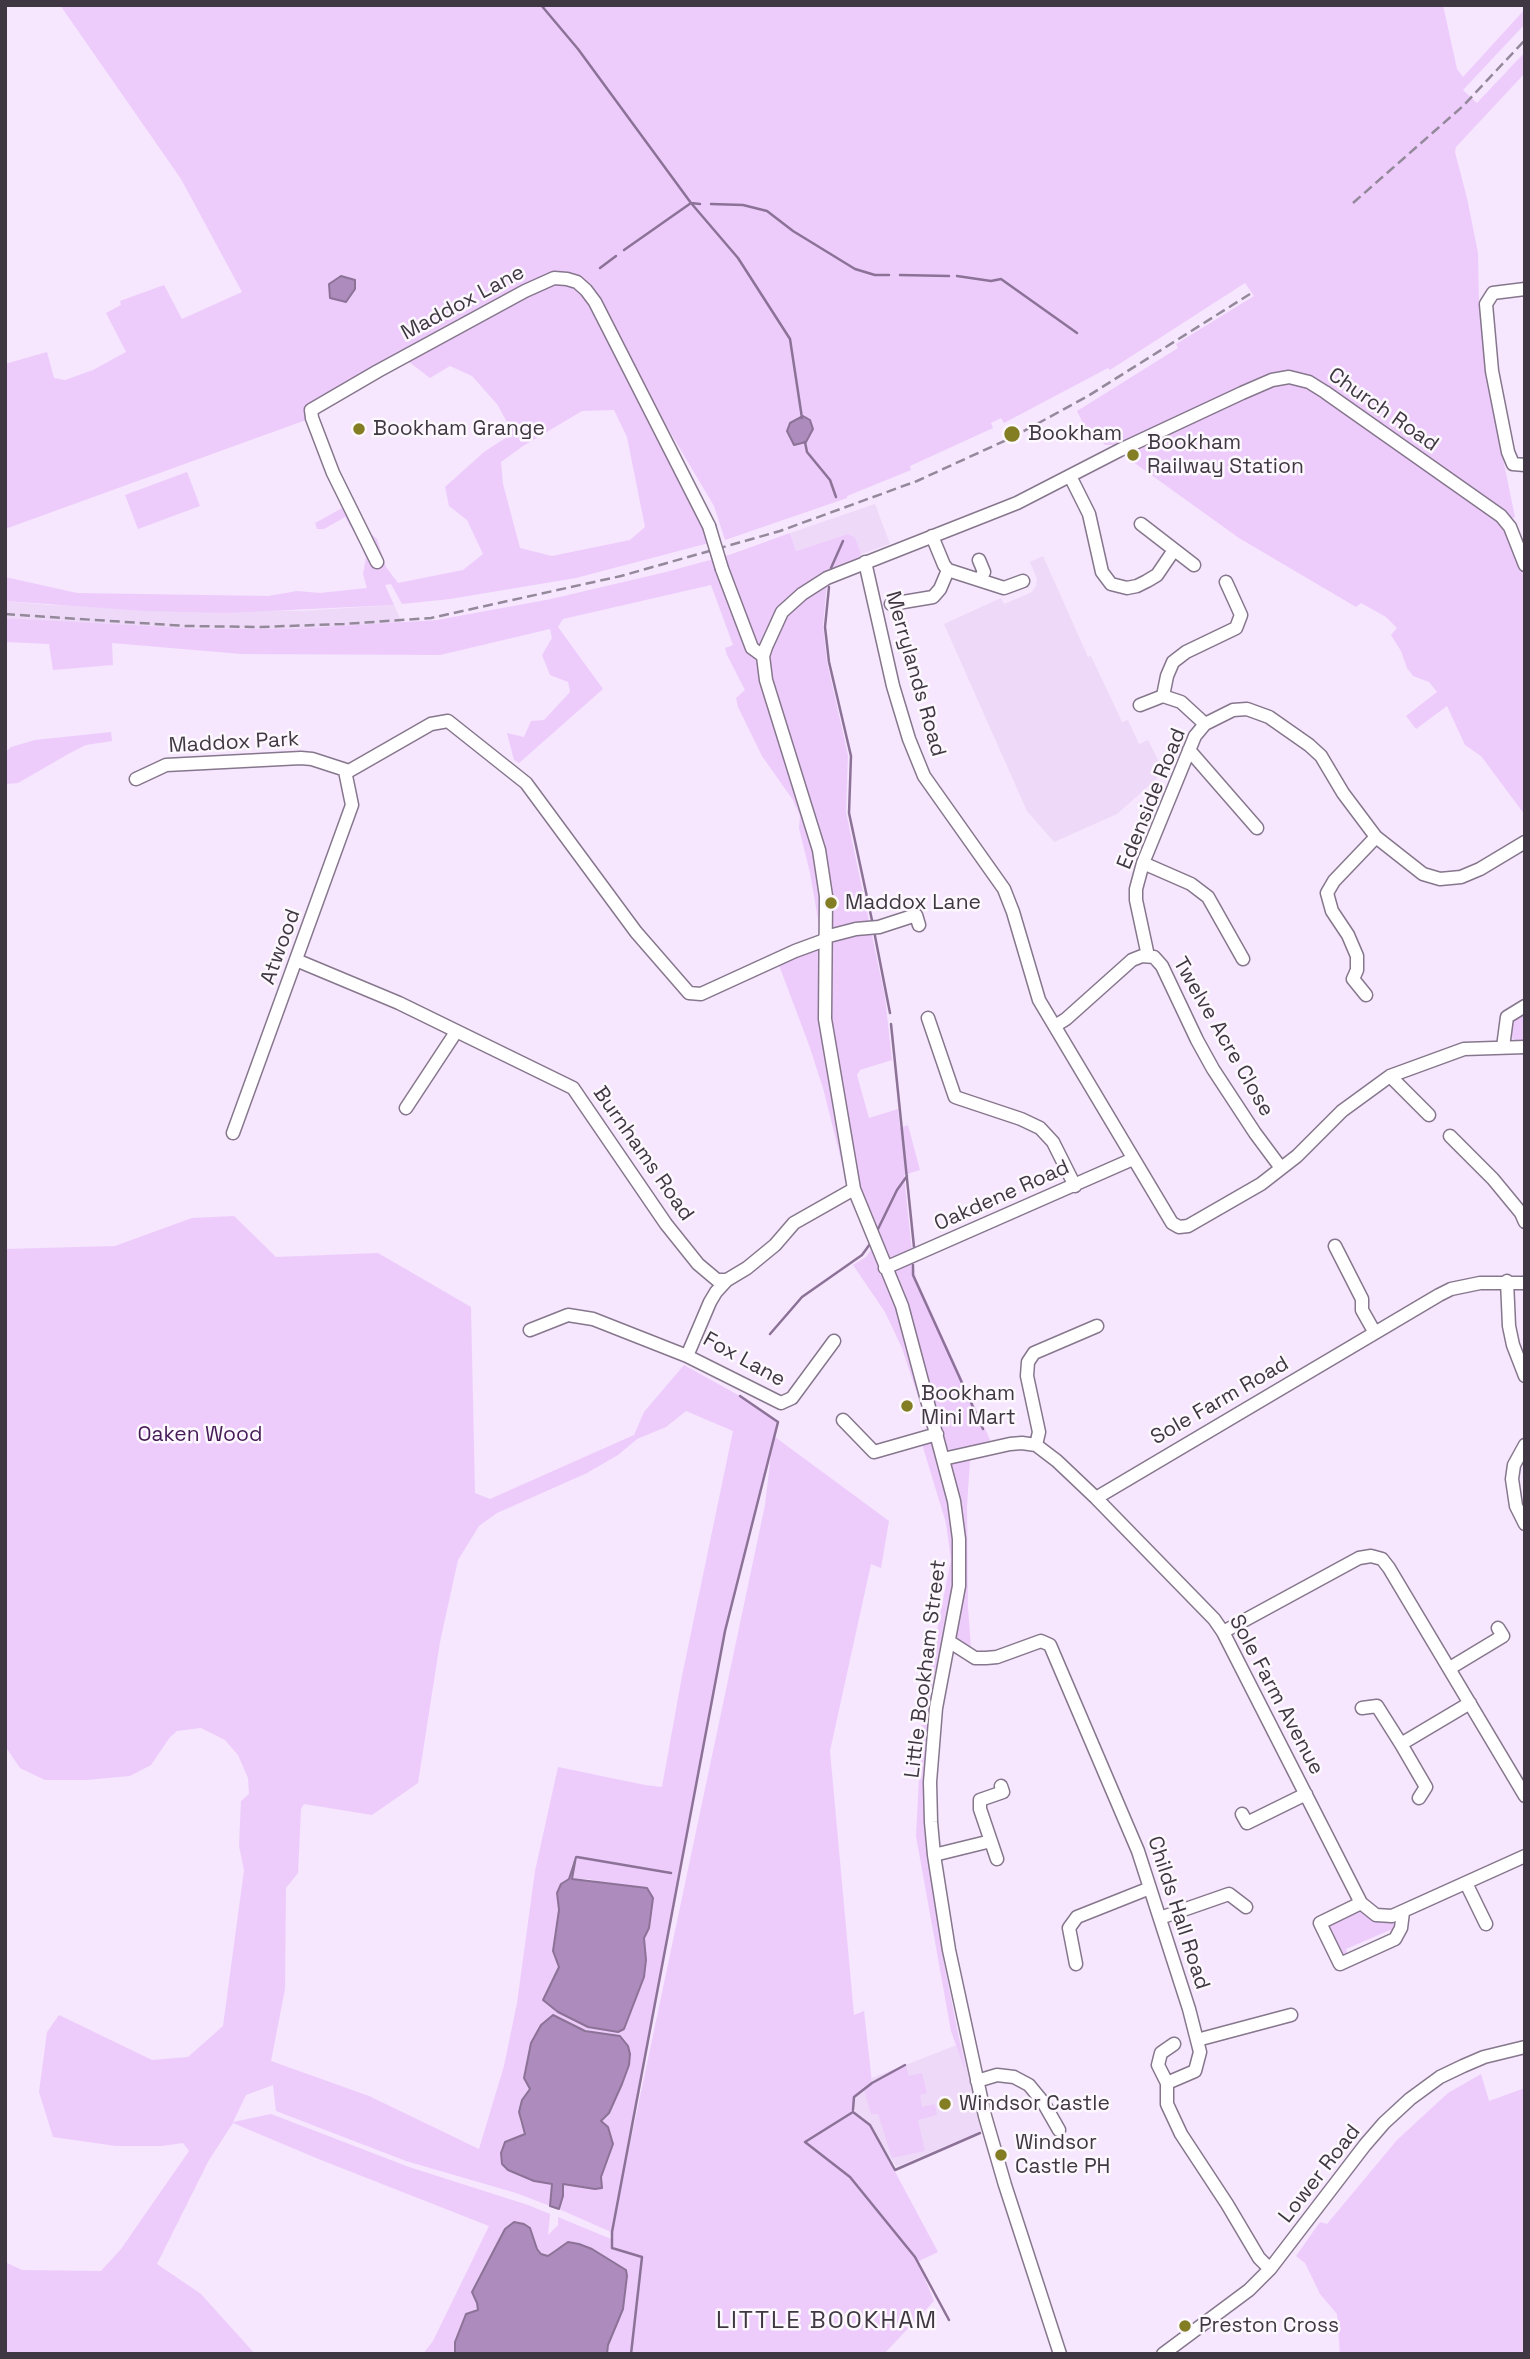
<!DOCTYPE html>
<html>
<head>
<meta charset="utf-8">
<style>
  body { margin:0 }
  #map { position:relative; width:1530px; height:2359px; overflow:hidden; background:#f6e6fe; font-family:"Space Grotesk",sans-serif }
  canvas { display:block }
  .frame { position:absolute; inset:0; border:7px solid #3f3842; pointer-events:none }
</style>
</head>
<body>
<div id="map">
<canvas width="1530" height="2359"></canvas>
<div class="frame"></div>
</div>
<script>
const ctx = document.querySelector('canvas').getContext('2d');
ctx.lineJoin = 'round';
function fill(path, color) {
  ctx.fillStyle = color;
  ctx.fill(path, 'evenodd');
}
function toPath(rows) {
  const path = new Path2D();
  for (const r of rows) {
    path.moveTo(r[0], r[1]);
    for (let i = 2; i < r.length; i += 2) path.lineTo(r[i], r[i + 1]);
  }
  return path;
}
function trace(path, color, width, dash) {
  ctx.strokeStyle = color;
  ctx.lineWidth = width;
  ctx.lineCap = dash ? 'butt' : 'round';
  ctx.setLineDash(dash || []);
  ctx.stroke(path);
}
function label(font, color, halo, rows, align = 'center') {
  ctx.font = font + ' "Space Grotesk",sans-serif';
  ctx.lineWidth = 5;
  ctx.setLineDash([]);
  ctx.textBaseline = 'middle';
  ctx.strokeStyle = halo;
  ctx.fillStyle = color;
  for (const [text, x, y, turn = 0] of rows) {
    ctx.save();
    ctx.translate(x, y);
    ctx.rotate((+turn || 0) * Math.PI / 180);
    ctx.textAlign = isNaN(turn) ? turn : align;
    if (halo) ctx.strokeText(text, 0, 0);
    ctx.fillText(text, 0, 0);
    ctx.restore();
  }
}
fill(toPath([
  [875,504,890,544,861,554,855,537,848,534,796,551,790,533],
  [1043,556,1088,657,1091,656,1122,722,1128,720,1139,744,1148,740,1164,772,1117,814,1054,842,1027,811,944,624,1001,598,1004,604,1032,592,1036,586,1037,579,1030,562],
  [5,601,48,605,301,611,394,605,402,623,294,629,201,629,111,625,5,618],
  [962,2043,981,2131,896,2167,870,2125,855,2113,854,2097,872,2083,872,2078]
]), '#eed9f8');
fill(toPath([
  [60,5,1443,5,1457,69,1463,77,1525,9,1525,24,1463,90,1477,103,1525,52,1525,73,1456,147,1455,152,1467,198,1478,253,1479,305,1482,310,1500,444,1515,517,1510,519,1504,529,1509,536,1525,581,1525,815,1481,756,1465,745,1447,706,1416,729,1406,716,1437,692,1429,682,1413,676,1407,668,1401,651,1391,635,1397,628,1386,617,1361,603,1356,607,1239,538,1129,459,1116,445,1105,445,1084,425,1077,411,1178,348,1176,344,1254,296,1245,283,1110,370,1108,368,1004,423,1001,418,991,423,993,428,910,466,911,470,847,496,847,498,725,540,714,506,644,388,592,310,694,503,709,543,576,578,450,599,402,604,391,584,385,585,394,605,226,613,144,611,5,601,5,577,77,593,268,596,297,591,320,593,367,588,363,574,366,558,361,545,345,517,324,529,317,529,315,523,346,506,360,534,371,534,377,539,386,567,398,583,463,570,483,554,467,520,449,506,445,487,484,452,513,433,497,404,472,376,450,366,430,378,409,362,306,415,306,420,5,529,5,364,47,352,54,378,65,380,93,370,126,352,106,313,121,305,120,301,164,285,182,319,242,292,181,179],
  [614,410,627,437,645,527,630,540,552,556,520,548,503,484,501,462,523,446,582,411],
  [187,472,200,506,138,529,125,495],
  [790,533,796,551,848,534,855,537,861,554,860,558,826,571,827,584,823,626,827,662,848,755,846,812,885,997,892,1060,860,1070,857,1075,869,1118,898,1109,900,1128,908,1125,920,1170,904,1175,913,1262,916,1278,991,1442,967,1447,970,1460,967,1507,968,1608,971,1648,960,1640,943,1640,930,1692,925,1752,924,1813,929,1863,944,1963,966,2073,951,2031,916,1836,923,1701,951,1560,946,1523,922,1444,930,1439,925,1418,902,1348,885,1312,853,1265,866,1257,872,1248,852,1203,823,1088,809,1045,780,968,777,953,817,936,820,931,810,873,799,828,800,816,793,800,762,756,738,707,736,698,745,690,727,655,725,648,733,645,711,585,563,619,558,627,603,689,519,763,514,760,507,733,524,737,531,721,544,720,570,692,568,682,550,675,542,655,552,638,550,629,440,655,241,654,112,643,113,665,53,670,49,644,5,642,5,618,201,629,294,629,437,620,551,599,666,572,732,554],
  [111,732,112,741,86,745,70,753,18,783,5,784,5,753,11,747,35,740],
  [1525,1012,1525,1041,1516,1041,1509,1036,1512,1019],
  [234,1216,276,1257,378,1253,471,1307,475,1493,490,1499,634,1435,644,1412,684,1365,740,1396,778,1422,775,1437,889,1521,881,1568,871,1564,830,1751,854,2015,864,2011,872,2083,892,2070,906,2066,909,2076,922,2073,927,2093,920,2095,922,2107,935,2104,937,2115,918,2120,925,2151,892,2158,878,2114,871,2114,864,2090,854,2097,853,2112,870,2125,938,2252,919,2261,917,2259,934,2301,884,2354,607,2354,608,2345,623,2309,627,2276,626,2270,592,2249,579,2244,557,2248,548,2256,541,2254,537,2249,532,2233,478,2303,478,2310,455,2342,455,2354,423,2354,433,2341,489,2226,321,2160,233,2123,209,2160,157,2264,201,2294,255,2354,5,2354,5,2262,22,2270,101,2271,121,2249,189,2151,183,2143,162,2146,116,2146,53,2137,39,2092,47,2032,59,2015,152,2060,188,2057,223,2026,244,1870,239,1846,241,1801,249,1794,248,1778,238,1755,225,1740,201,1728,177,1731,170,1737,151,1765,130,1776,86,1780,45,1780,20,1768,5,1746,5,1249,115,1246,192,1218],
  [686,1411,733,1431,682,1676,662,1787,645,1785,558,1767,535,1871,517,2003,504,2066,479,2149,369,2096,271,2061,285,1989,286,1888,298,1873,301,1809,304,1804,372,1815,418,1783,440,1642,458,1560,479,1526,497,1513,587,1473,618,1455,637,1439,666,1427],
  [772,1446,765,1505,623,2177,725,1631],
  [577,1858,572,1879,588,1879,605,1883,649,1928,644,1938,646,1960,644,1977,624,2029,588,2027,546,2003,559,1966,553,1951,559,1910,557,1893,569,1879,572,1864],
  [579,2029,620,2036,629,2065,622,2084,600,2121,610,2155,601,2177,600,2189,562,2184,563,2196,559,2209,611,2232,611,2239,558,2217,558,2225,548,2235,550,2214,528,2205,409,2167,271,2114,233,2122,246,2095,273,2085,276,2111,406,2161,516,2193,550,2206,552,2184,534,2181,508,2170,502,2164,501,2153,502,2147,509,2140,525,2134,520,2122,522,2100,530,2089,525,2081,531,2043],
  [1360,1911,1377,1921,1396,1920,1397,1927,1392,1931,1390,1930,1346,1949,1348,1955,1343,1958,1326,1924],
  [1481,2074,1489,2101,1525,2088,1525,2354,1340,2354,1337,2314,1320,2294,1305,2263,1296,2256,1320,2222,1327,2224,1397,2140,1448,2093]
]), '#edccfc');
const water = toPath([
  [341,276,355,280,355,289,346,302,330,298,329,284,341,276],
  [803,416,810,420,813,429,806,442,794,445,787,431,790,423,803,416],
  [576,1857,572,1879,647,1888,653,1898,649,1928,644,1938,646,1960,644,1977,624,2029,618,2032,588,2027,558,2012,543,2000,559,1967,553,1951,559,1910,557,1893,561,1884,569,1879,576,1857],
  [553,2015,585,2031,620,2036,628,2046,630,2054,629,2065,622,2084,609,2113,601,2121,608,2127,613,2144,601,2177,602,2188,595,2189,563,2184,563,2196,559,2209,550,2206,552,2184,534,2181,508,2170,502,2164,501,2153,505,2142,525,2134,519,2112,522,2100,530,2089,524,2078,531,2043,541,2025,553,2015],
  [514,2222,524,2224,530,2228,537,2249,541,2254,548,2256,568,2242,579,2244,592,2249,626,2270,627,2276,623,2309,608,2345,607,2354,455,2354,455,2342,466,2314,478,2310,477,2303,472,2292,505,2229,514,2222]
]);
fill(water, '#ad8bbc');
trace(water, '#8c7297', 2);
trace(toPath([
  [541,5,578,49,691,203,738,258,790,339,802,418],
  [711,204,743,205,767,211,793,231,855,269,875,275,889,275],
  [624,250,691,203,700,204],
  [600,268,616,256],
  [900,275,949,276],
  [957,276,991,281,1001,279,1077,333],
  [805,442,807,452,830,480,836,497],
  [831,568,843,541],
  [829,587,825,627,829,662,851,756,849,813,873,925],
  [874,931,890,1013],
  [891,1024,914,1247],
  [878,1229,897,1190,907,1176],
  [913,1265,913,1275,983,1429],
  [770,1334,802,1297,862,1255,870,1244],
  [577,1857,671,1873],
  [853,2110,854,2097,872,2083,905,2065],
  [853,2112,805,2142,850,2177,915,2257,949,2320],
  [853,2112,870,2125,895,2170,980,2133],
  [631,2354,642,2257,612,2248,612,2232,725,1631,778,1422,740,1396]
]), '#8c7297', 2.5);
const minor = toPath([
  [1525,289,1493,293,1486,304,1492,371,1508,452,1513,464,1525,465],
  [1070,476,1089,514,1102,572,1111,584,1127,588,1137,586,1147,581,1157,575,1174,550],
  [1141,524,1194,565],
  [932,536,944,565,948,570,1004,588,1023,581],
  [979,560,984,572,980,579],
  [377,562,333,473,312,418,311,410,378,371,525,291,554,278,567,279,577,282,586,290,595,302,709,526],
  [865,562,893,686,909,739,924,776,1004,889,1013,912,1039,1000,1172,1223,1179,1227,1188,1226,1261,1184,1297,1156,1342,1111,1390,1076,1464,1049,1525,1047],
  [722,569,752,648,763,656],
  [891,604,933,597,940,589,948,570],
  [1140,705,1163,696],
  [1205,724,1181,702,1163,696,1167,676,1173,662,1186,652,1236,628,1241,615,1226,582],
  [1189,750,1257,828],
  [136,779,166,765,301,758,312,759,349,771,431,724,448,721,526,783,636,932,689,993,701,994,795,951,825,940],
  [1143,863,1191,884,1208,897,1243,959],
  [825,937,856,929,879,927,916,915,919,925],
  [1148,956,1136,900,1136,889,1143,863,1195,736,1205,724,1233,710,1247,709,1269,717,1309,745,1321,756,1343,793,1376,837,1423,874,1440,879,1461,877,1480,869,1525,842],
  [296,960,399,1003,573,1088,666,1224,698,1264,717,1280,727,1280,747,1268,775,1245,794,1223,854,1189],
  [1366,995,1353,979,1357,970,1357,956,1348,935,1332,911,1327,893,1334,881,1376,837],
  [928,1018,955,1097,1021,1119,1040,1128,1053,1142,1075,1186],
  [1055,1026,1066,1019,1132,960,1142,956,1154,957,1162,966,1197,1040,1213,1069,1255,1133,1281,1168],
  [1503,1047,1507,1017,1525,1006],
  [1390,1076,1429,1115],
  [406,1108,456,1032],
  [233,1133,352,805,345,771],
  [1450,1136,1493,1179,1521,1213,1525,1222],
  [1335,1246,1362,1299,1362,1310,1375,1333],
  [885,1268,1133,1159],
  [727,1280,716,1292,710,1302,687,1356,781,1403,792,1398,834,1341],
  [1507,1281,1509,1326,1513,1345,1525,1376],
  [530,1330,568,1315,593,1319,687,1356],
  [843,1420,874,1452,937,1434],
  [1036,1445,1039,1432,1027,1376,1028,1362,1034,1353,1097,1326],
  [1525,1445,1514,1465,1512,1479,1516,1506,1525,1524],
  [943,1459,1010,1444,1022,1443,1036,1445,1057,1461,1096,1498,1214,1619,1223,1632,1361,1903,1376,1915,1392,1916,1525,1856],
  [1096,1498,1439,1295,1451,1289,1480,1283,1525,1283],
  [1223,1632,1359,1558,1371,1556,1382,1559,1389,1568,1525,1796],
  [950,1642,975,1658,986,1658,997,1657,1041,1641,1050,1645,1138,1851,1189,2009,1200,2052,1195,2071,1167,2083,1167,2104,1181,2134,1227,2204,1259,2258,1270,2269],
  [1450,1668,1503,1636,1498,1628],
  [1362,1708,1377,1706,1401,1744,1470,1703],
  [1401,1744,1426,1787,1419,1798],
  [1242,1814,1247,1823,1306,1794],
  [934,1855,991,1841],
  [997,1859,980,1809,980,1800,1003,1792,1001,1786],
  [1466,1883,1486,1924],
  [1361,1903,1320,1923,1340,1964,1395,1939,1401,1928,1403,1912],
  [1160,1918,1229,1894,1246,1907],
  [1076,1964,1069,1928,1077,1917,1150,1888],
  [1197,2040,1291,2015],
  [977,2081,997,2075,1014,2077,1029,2085,1043,2102,1059,2130],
  [1167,2083,1158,2065,1161,2053,1174,2044],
  [1060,2354,1005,2185,985,2116,949,1950,934,1855,931,1822,930,1782,936,1708,959,1586,959,1539,954,1501,902,1306,854,1189,825,1019,826,896,819,850,766,680,763,656,766,647,782,612,802,594,827,578,1017,503,1120,450,1242,393,1272,380,1289,377,1309,382,1325,392,1501,516,1510,527,1525,565],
  [1163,2354,1249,2290,1270,2269,1365,2145,1384,2123,1410,2099,1440,2077,1463,2066,1484,2057,1525,2047]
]);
trace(minor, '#86778d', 15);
trace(minor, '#fff', 12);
trace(toPath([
  [1353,203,1463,106,1525,40],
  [5,614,186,626,260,627,344,624,431,618,621,576,780,531,917,481,1013,437,1088,396,1250,294]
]), '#94899a', 2.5, [10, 5]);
const minorBridge = toPath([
  [709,526,722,569]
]);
trace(minorBridge, '#86778d', 15, []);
trace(minorBridge, '#fff', 12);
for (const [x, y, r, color] of [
  [359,429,7,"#837d24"],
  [1012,434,9,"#837d24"],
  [1133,455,7,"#837d24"],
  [831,903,7,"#837d24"],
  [907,1406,7,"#837d24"],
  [945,2104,7,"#837d24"],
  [1001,2155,7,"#837d24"],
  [1185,2326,7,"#837d24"]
]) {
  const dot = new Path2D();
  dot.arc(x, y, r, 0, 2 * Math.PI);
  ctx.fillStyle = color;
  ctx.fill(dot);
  trace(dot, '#fcf8fd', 2.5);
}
label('21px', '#3f3842', '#fcf8fd', [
  ["Maddox Lane",463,303,-28],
  ["Church Road",1383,410,35],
  ["Merrylands Road",915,674,74],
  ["Maddox Park",234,743,-3],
  ["Edenside Road",1152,799,-68],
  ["Atwood",281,947,-70],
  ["Twelve Acre Close",1223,1037,60],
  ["Burnhams Road",643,1154,55],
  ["Oakdene Road",1002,1196,-24],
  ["Fox Lane",744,1360,29],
  ["Sole Farm Road",1220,1401,-30],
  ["Little Bookham Street",926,1669,-83],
  ["Sole Farm Avenue",1276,1695,62],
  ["Childs Hall Road",1178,1913,72],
  ["Lower Road",1320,2174,-52]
]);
label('21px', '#3f3842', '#fcf8fd', [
  ["Bookham Grange",373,429],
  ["Bookham",1028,434],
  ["Bookham",1147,443],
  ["Railway Station",1147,467],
  ["Maddox Lane",845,903],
  ["Bookham",921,1394],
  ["Mini Mart",921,1418],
  ["Windsor Castle",959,2104],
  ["Windsor",1015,2143],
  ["Castle PH",1015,2167],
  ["Preston Cross",1199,2326]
], 'left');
label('21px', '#461b57', '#fcf8fd', [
  ["Oaken Wood",200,1435]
]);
ctx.letterSpacing = '2px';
label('24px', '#3f3842', '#fcf8fd', [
  ["LITTLE BOOKHAM",827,2321]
]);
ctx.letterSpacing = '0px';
</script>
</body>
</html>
